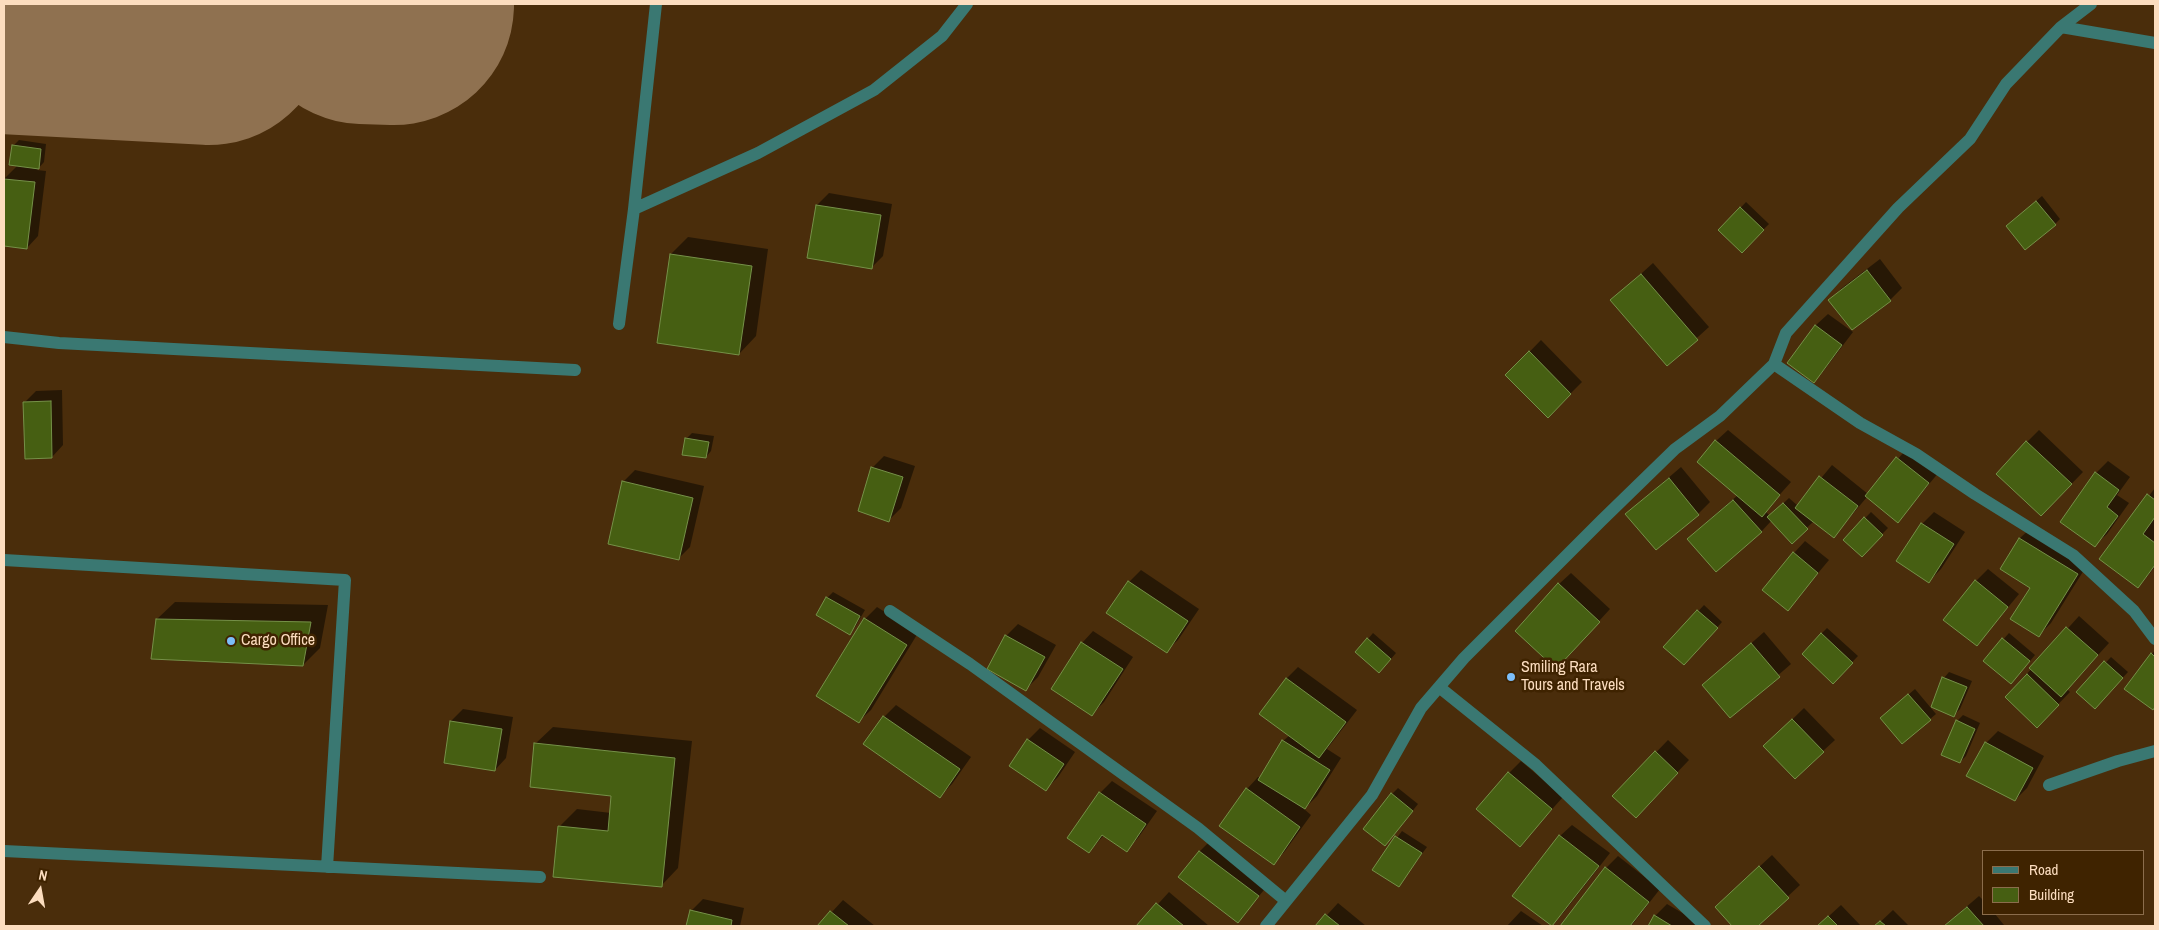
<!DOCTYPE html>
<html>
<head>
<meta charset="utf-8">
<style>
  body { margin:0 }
  #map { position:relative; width:2159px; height:930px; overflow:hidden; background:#4a2d0b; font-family:"Archivo Narrow",sans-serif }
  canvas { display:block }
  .frame { position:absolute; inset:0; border:5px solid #fcddbf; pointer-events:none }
  .legend { position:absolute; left:1982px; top:850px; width:162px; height:65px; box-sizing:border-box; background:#3f2300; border:1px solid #8b6d4c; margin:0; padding:6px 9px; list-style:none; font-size:15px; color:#fcddbf }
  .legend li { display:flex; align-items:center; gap:10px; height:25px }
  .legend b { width:25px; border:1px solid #8b6d4c }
  .north { position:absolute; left:15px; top:865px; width:50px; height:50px; -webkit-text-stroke:4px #3f2300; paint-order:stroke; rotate:12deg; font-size:14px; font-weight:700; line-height:20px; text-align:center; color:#fcddbf }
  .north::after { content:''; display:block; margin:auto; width:18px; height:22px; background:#fcddbf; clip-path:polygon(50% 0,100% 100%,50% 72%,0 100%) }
</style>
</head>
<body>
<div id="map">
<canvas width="2159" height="930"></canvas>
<div class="frame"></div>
<ul class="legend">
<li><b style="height:6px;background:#3a7872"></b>Road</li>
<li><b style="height:14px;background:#465f12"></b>Building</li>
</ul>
<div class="north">N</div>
</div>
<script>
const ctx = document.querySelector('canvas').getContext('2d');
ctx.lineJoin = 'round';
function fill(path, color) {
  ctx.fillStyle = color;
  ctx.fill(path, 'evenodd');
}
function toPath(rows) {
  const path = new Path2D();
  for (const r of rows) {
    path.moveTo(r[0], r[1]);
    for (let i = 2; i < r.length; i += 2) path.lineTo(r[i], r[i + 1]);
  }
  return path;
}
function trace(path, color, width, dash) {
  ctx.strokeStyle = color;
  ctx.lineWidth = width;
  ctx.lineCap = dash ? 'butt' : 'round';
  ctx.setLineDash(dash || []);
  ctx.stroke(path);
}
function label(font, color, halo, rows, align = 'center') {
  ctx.font = font + ' "Archivo Narrow",sans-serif';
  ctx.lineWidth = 5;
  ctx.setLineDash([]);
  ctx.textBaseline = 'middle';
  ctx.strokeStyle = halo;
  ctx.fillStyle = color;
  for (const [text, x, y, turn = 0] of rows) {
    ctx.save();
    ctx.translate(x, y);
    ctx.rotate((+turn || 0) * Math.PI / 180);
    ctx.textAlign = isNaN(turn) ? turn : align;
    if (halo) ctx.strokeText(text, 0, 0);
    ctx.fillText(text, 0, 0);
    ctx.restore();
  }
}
fill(toPath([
  [19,140,46,144,44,162,37,170,46,171,38,236,27,248,4,245,4,179,18,165,13,146],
  [829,193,892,204,883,256,871,268,817,205],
  [2042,196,2060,219,2055,224,2013,221],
  [1746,202,1769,224,1742,251,1720,230],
  [688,237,768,249,756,336,739,354,671,254],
  [1880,259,1902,288,1890,300,1853,328,1830,300,1842,288],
  [1653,263,1709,327,1668,364,1612,300],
  [1828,314,1853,332,1825,369,1814,381,1789,362,1816,325],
  [1541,340,1582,382,1548,416,1507,375],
  [62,390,63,445,52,457,24,403,36,391],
  [1728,430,1791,482,1765,511,1770,516,1789,498,1798,506,1832,465,1868,494,1909,446,1940,471,1898,521,1867,497,1834,536,1814,521,1792,542,1772,520,1761,532,1701,527,1738,495,1716,441],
  [2039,430,2083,472,2053,503,2027,442],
  [692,433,714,436,711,451,706,457,686,439],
  [884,456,915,466,901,508,889,520,872,468],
  [2108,461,2130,477,2117,495,2129,503,2107,534,2095,545,2096,473],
  [1681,467,1710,502,1698,514,1626,514],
  [635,470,704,486,690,547,678,559,623,482],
  [2155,488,2155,519,2154,521,2155,523,2155,567,2138,587,2100,559],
  [1871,512,1888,528,1862,555,1845,539],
  [1934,512,1965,532,1941,569,1929,581,1898,561,1922,524],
  [2032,527,2089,562,2051,623,2039,635,2032,587,2001,569,2020,538],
  [1805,541,1829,560,1788,609,1794,553],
  [1988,569,2019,594,1977,645,1976,581],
  [1141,570,1199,609,1178,640,1166,651,1108,613,1129,582],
  [1571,573,1610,609,1568,655,1559,584],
  [833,592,865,610,855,627,849,633,827,598],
  [175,602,328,605,320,648,303,665,157,619],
  [1704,605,1722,622,1690,658,1665,647],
  [877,607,918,633,871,710,859,721,865,619],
  [2079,616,2109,643,2067,689,2070,692,2037,726,2006,697],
  [1018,624,1056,645,1038,677,1026,689,1006,636],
  [1827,628,1858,656,1833,682,1821,634],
  [1093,631,1133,657,1104,702,1092,714,1082,643],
  [1764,632,1791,664,1730,717,1704,685],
  [1373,633,1396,653,1385,666,1368,639],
  [2009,633,2035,655,2017,677,1985,660],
  [2155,650,2155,706,2153,709,2152,654],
  [2111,657,2128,672,2100,702,2078,692],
  [1298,667,1357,710,1327,749,1341,758,1317,796,1304,809,1311,815,1285,851,1274,863,1247,789,1258,777,1260,778,1283,741,1290,735,1286,679],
  [1949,672,1972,681,1960,709,1954,715,1944,678],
  [1915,689,1936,714,1903,742,1887,713],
  [896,705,971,757,952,784,940,796,884,717],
  [1804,708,1835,740,1823,751,1765,746],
  [463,709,513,717,506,758,495,770,445,762,451,721],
  [1963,715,1980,723,1966,756,1960,762,1957,721],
  [553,727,692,741,678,868,661,886,560,826,577,809,611,813,613,795,535,744],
  [1040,728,1075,752,1058,777,1046,789,1028,740],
  [1998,731,2044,756,2027,788,2015,800,1986,743],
  [1668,740,1689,760,1647,804,1614,796],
  [1521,761,1563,797,1520,845,1509,773],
  [1112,781,1157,811,1138,838,1126,850,1104,835,1089,852,1100,793],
  [1398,788,1418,804,1391,838,1392,794],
  [1572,825,1610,853,1564,912,1552,924,1560,836],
  [1402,831,1427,847,1398,886,1374,869],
  [1211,840,1269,884,1238,921,1199,852],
  [1772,855,1800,885,1756,926,1734,926,1716,907],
  [1618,856,1660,889,1631,926,1561,925,1606,868],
  [1169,892,1209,926,1138,926],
  [1979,896,1983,900,1983,914,1995,914,2004,925,2003,926,1944,926],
  [703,899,744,908,740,926,688,926,691,911],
  [843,900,875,926,819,926],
  [1338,903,1366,926,1317,926],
  [1667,904,1703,925,1702,926,1649,926,1655,916],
  [1841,905,1861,926,1818,926],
  [1893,910,1909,926,1876,926],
  [1521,911,1543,926,1507,926]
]), '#0007');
trace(toPath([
  [363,4,394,5,394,4],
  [4,14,209,25,210,4]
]), '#8f7150', 240);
const building = toPath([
  [12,145,41,149,39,169,9,165,12,145],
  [4,179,35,182,27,249,4,246,4,179],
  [2036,201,2056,225,2025,250,2006,226,2036,201],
  [816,205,881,215,872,269,807,258,816,205],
  [1740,207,1764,230,1742,253,1718,230,1740,207],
  [670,254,752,266,739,355,657,343,670,254],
  [1867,270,1891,301,1852,330,1828,300,1867,270],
  [1641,274,1698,340,1667,366,1610,300,1641,274],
  [1815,325,1842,345,1814,383,1787,363,1815,325],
  [1529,351,1571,394,1548,418,1505,375,1529,351],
  [51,401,52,458,25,459,23,402,51,401],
  [685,438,709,442,706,458,682,455,685,438],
  [1715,440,1780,495,1762,517,1697,462,1715,440],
  [2026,441,2072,484,2041,516,1996,474,2026,441],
  [1896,457,1929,483,1898,523,1865,496,1896,457],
  [871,467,903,477,889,522,858,511,871,467],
  [2095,472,2119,490,2107,507,2118,516,2095,547,2060,522,2095,472],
  [1819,476,1858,506,1834,538,1795,508,1819,476],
  [1669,478,1699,515,1656,550,1625,514,1669,478],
  [622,481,693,498,679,560,608,544,622,481],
  [2147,494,2155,500,2155,517,2143,534,2155,543,2155,565,2138,588,2099,559,2147,494],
  [1733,500,1762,532,1716,572,1687,539,1733,500],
  [1783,503,1808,529,1792,544,1767,517,1783,503],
  [1864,517,1883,535,1862,557,1843,540,1864,517],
  [1921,523,1954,544,1929,583,1896,561,1921,523],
  [2019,538,2078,574,2039,637,2010,619,2030,588,2000,569,2019,538],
  [1793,552,1818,573,1788,611,1762,590,1793,552],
  [1975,580,2008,607,1977,646,1943,620,1975,580],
  [1128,581,1188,621,1167,653,1106,613,1128,581],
  [1558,583,1600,622,1556,669,1515,631,1558,583],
  [826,597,860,616,850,635,816,615,826,597],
  [1697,610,1718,628,1684,665,1663,647,1697,610],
  [864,618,907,645,859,723,816,696,864,618],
  [156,619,311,622,303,666,151,659,156,619],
  [2066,627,2098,655,2061,697,2029,668,2066,627],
  [1821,633,1853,663,1833,684,1802,654,1821,633],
  [1005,635,1045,657,1026,691,987,669,1005,635],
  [1367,638,1391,659,1379,673,1355,652,1367,638],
  [2002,638,2030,661,2011,684,1983,661,2002,638],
  [1081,642,1123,669,1092,716,1051,689,1081,642],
  [1751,643,1780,677,1730,718,1702,685,1751,643],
  [2151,653,2155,657,2155,707,2153,710,2124,689,2151,653],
  [2104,661,2123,678,2095,709,2076,692,2104,661],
  [2027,674,2059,705,2037,728,2005,697,2027,674],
  [1942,677,1967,687,1954,717,1931,707,1942,677],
  [1286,678,1346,722,1319,758,1259,714,1286,678],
  [1908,694,1931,720,1902,744,1880,718,1908,694],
  [883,716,960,769,940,798,863,744,883,716],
  [1792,719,1824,752,1795,779,1763,746,1792,719],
  [1956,720,1975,729,1960,763,1941,755,1956,720],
  [450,721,502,729,495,771,444,763,450,721],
  [1027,739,1064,764,1046,791,1009,766,1027,739],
  [1282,740,1330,770,1305,809,1258,780,1282,740],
  [1985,742,2033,768,2015,801,1966,776,1985,742],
  [534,743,675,758,662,887,553,877,558,826,608,831,611,796,530,787,534,743],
  [1655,751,1678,773,1636,818,1612,796,1655,751],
  [1508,772,1552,809,1520,847,1476,809,1508,772],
  [1246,788,1300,827,1274,865,1219,826,1246,788],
  [1099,792,1146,824,1127,852,1102,835,1089,853,1067,838,1099,792],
  [1391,793,1413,811,1385,846,1363,829,1391,793],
  [1559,835,1599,866,1552,926,1512,896,1559,835],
  [1395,836,1422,853,1399,887,1372,870,1395,836],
  [1199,851,1259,896,1238,923,1178,877,1199,851],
  [1759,866,1789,898,1758,926,1732,926,1715,907,1759,866],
  [1605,867,1649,902,1630,926,1560,926,1605,867],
  [1156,903,1184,926,1136,926,1156,903],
  [1967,907,1984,926,1944,926,1967,907],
  [690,910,732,920,731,926,686,926,690,910],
  [830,911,849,926,817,926,830,911],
  [1325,914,1340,926,1315,926,1325,914],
  [1654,915,1672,926,1648,926,1654,915],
  [1828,916,1838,926,1817,926,1828,916],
  [1880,921,1886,926,1874,926,1880,921]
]);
fill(building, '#465f12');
trace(building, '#759148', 1);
trace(toPath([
  [2061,27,2091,4],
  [634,209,656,4],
  [619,324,634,209,758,153,874,90,942,36,967,4],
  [4,337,59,343,575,370],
  [1774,364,1860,423,1916,454,1975,494,2073,555,2134,611,2155,639],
  [4,560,345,580,327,867],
  [890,611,970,664,1198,828,1286,901],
  [1439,687,1536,765,1705,926],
  [2049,785,2118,761,2155,751],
  [4,851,540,877],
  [1266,926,1372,795,1421,708,1464,658,1601,521,1675,449,1720,416,1774,364,1786,333,1898,208,1970,139,2006,84,2061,27,2155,43]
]), '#3a7872', 12);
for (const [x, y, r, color] of [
  [231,641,5,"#7cbef9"],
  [1511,677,5,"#7cbef9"]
]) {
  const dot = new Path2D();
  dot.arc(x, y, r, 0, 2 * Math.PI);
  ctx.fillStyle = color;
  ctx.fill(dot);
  trace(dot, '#3f2300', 2);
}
label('16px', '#fcddbf', '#3f2300', [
  ["Cargo Office",241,641],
  ["Smiling Rara",1521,668],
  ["Tours and Travels",1521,686]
], 'left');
</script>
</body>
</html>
